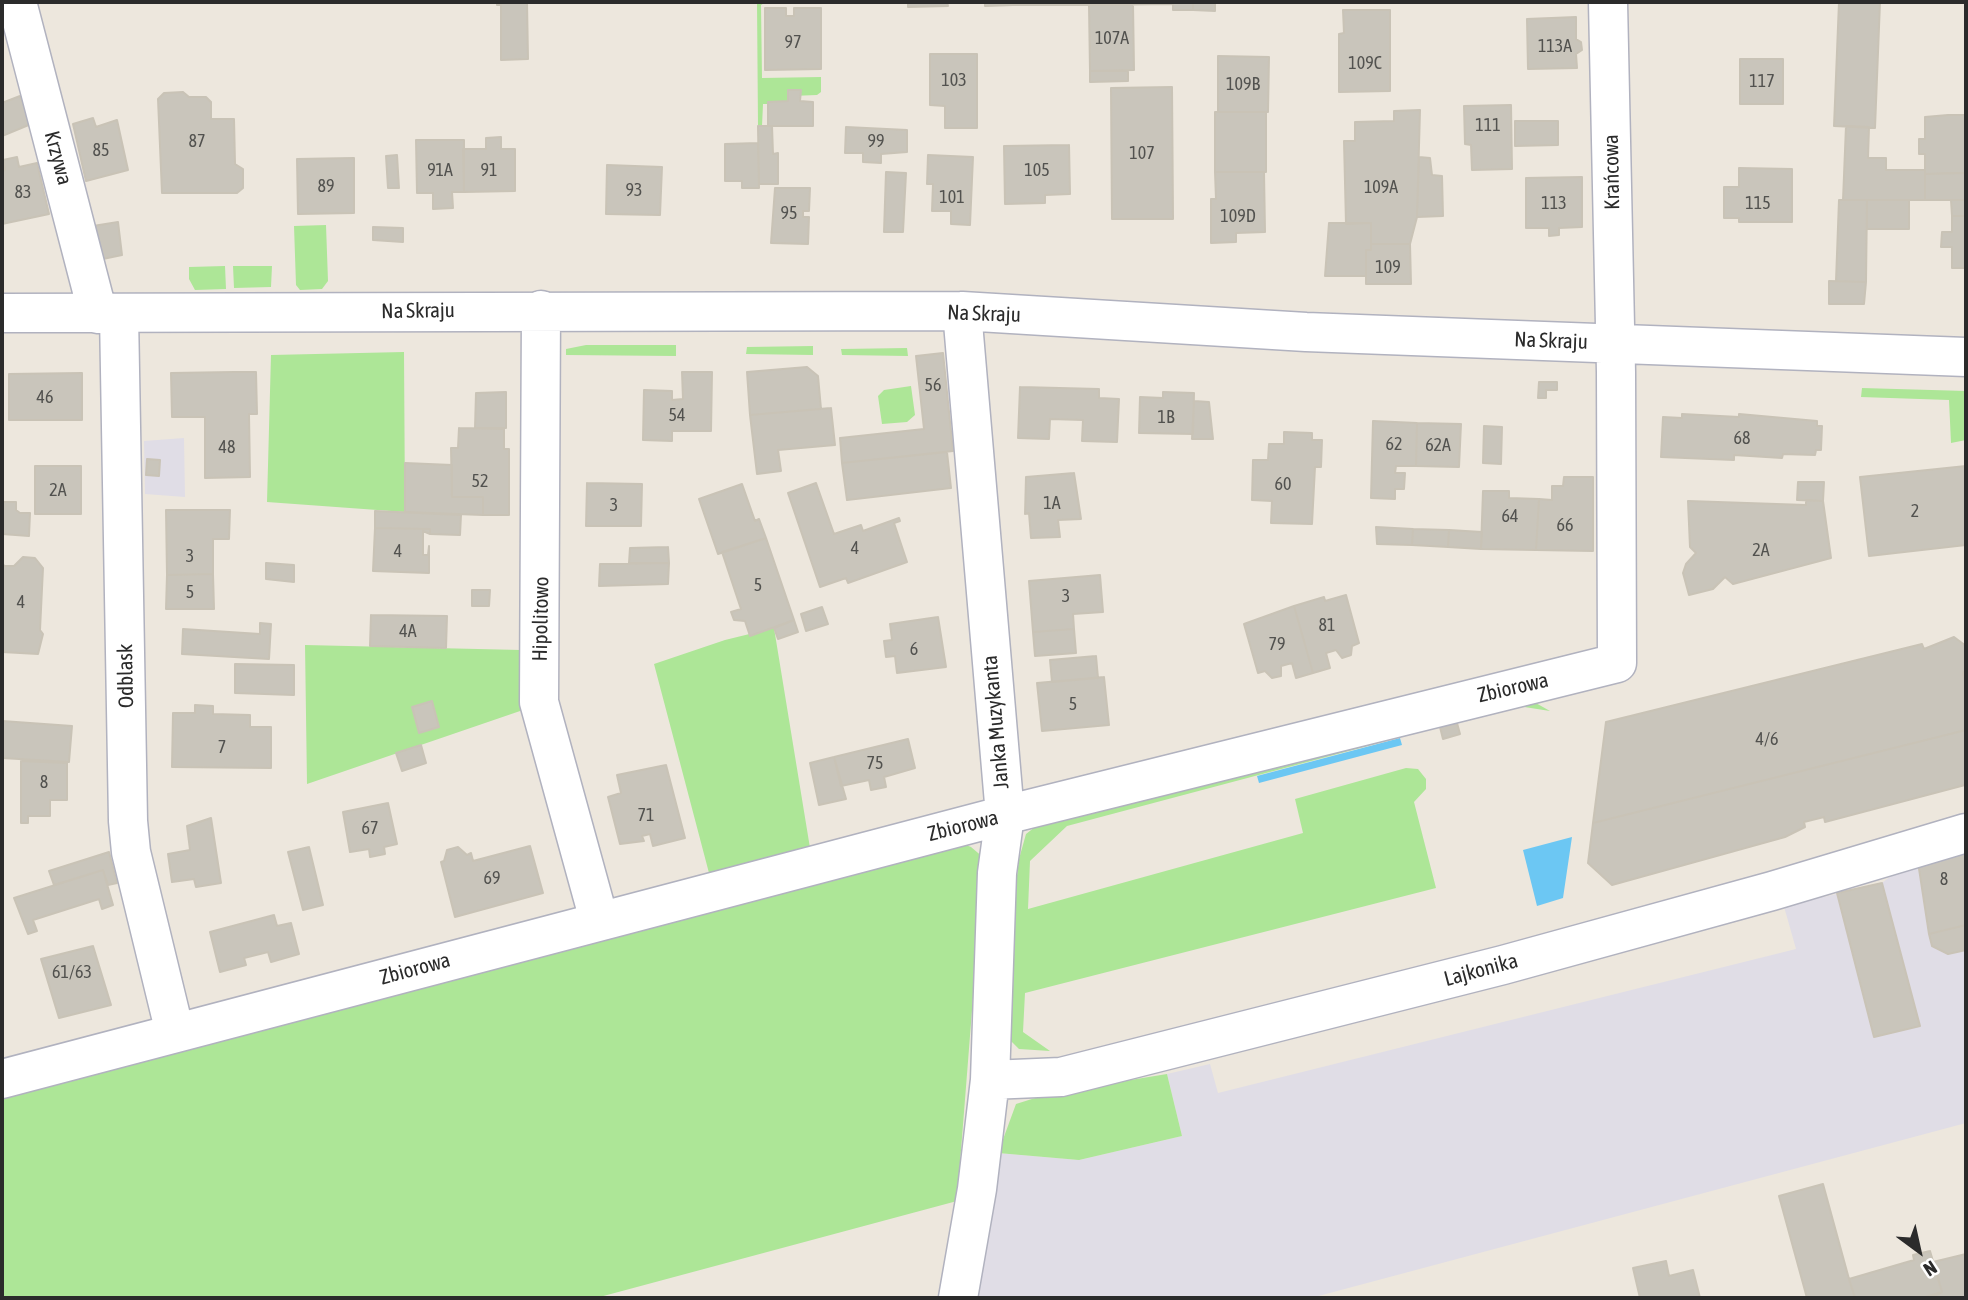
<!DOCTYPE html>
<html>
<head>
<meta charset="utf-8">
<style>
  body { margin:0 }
  #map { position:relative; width:1968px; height:1300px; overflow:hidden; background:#ede7dd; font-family:"Asap Condensed",sans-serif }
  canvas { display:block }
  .frame { position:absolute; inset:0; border:4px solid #2b2b2b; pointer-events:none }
  .north { position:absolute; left:1884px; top:1216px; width:70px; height:70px; -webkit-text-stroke:5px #fff; paint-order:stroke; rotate:147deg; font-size:19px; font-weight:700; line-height:28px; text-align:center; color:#2b2b2b }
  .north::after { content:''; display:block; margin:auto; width:24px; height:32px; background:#2b2b2b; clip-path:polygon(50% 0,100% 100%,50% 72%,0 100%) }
</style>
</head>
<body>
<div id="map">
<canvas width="1968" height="1300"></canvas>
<div class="frame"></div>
<div class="north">N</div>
</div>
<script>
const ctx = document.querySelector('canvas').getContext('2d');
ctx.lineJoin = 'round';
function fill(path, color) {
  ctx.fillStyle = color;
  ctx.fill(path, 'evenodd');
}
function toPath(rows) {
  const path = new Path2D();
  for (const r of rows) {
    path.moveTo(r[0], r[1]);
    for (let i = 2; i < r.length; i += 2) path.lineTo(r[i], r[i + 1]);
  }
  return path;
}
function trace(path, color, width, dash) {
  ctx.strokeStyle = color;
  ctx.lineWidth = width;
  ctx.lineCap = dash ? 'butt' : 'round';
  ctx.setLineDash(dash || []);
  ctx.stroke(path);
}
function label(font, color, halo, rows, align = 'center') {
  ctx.font = font + ' "Asap Condensed",sans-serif';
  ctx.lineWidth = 6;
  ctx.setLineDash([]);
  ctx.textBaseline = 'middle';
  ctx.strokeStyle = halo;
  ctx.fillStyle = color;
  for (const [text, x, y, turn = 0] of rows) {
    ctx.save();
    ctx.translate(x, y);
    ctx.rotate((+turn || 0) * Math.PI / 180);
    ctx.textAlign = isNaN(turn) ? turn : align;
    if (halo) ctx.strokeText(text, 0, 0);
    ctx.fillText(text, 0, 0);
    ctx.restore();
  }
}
fill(toPath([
  [184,438,185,497,145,494,144,441],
  [1918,862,1929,934,1966,925,1966,1123,1311,1298,971,1298,998,1153,1079,1160,1182,1136,1167,1074,1210,1064,1218,1093,1796,949,1783,903,1804,895,1824,897,1882,883,1907,863]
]), '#e0dde6');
fill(toPath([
  [757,2,766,2,761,5,762,78,821,77,821,92,817,95,791,96,791,104,763,104,762,126,758,126],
  [326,225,328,281,322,289,300,290,296,285,294,226],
  [225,266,226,289,195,290,189,279,189,267],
  [233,266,272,266,271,287,234,288],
  [586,345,676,345,676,356,566,355,566,349],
  [813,346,813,355,746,354,747,347],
  [907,348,908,356,842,355,841,349],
  [404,352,405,512,267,502,271,355],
  [911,386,915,415,907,422,882,424,878,396,884,390],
  [1862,388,1966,391,1966,440,1951,443,1949,400,1861,397],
  [774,628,810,848,709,873,654,664,725,640],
  [305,645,521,650,523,710,307,784],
  [1534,702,1550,711,1518,706,1067,826,1030,861,1028,909,1303,833,1295,799,1406,768,1418,769,1426,779,1426,789,1414,802,1436,888,1025,993,1023,1032,1050,1051,1019,1049,1009,1039,1010,935,1019,859,1026,834,1044,820],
  [954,840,971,847,984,858,957,1201,596,1298,2,1298,2,1093],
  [1167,1074,1182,1136,1079,1160,998,1153,1016,1104,1051,1093]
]), '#ade697');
fill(toPath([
  [1400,738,1402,745,1259,783,1257,776],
  [1572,837,1563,898,1537,906,1523,850]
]), '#6cc7f3');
const building = toPath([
  [497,2,527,2,528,59,501,60,501,5,497,5,497,2],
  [908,2,947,2,948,6,908,7,908,2],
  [985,2,1013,2,1013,5,985,6,985,2],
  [1013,2,1089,2,1089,5,1013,5,1013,2],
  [1089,2,1193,2,1193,10,1173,10,1173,4,1089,5,1089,2],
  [1193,2,1215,2,1215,11,1193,10,1193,2],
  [1839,2,1880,2,1875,128,1834,126,1839,2],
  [1133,4,1134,70,1090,71,1089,5,1133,4],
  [765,8,786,8,786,16,794,16,794,8,821,8,821,69,765,70,765,8],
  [1343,10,1390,10,1390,91,1339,92,1339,34,1344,33,1343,10],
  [1576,17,1576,39,1581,42,1582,50,1576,54,1577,68,1528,69,1527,19,1576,17],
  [930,54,977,54,977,128,945,128,945,106,930,105,930,54],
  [1218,56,1269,57,1268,112,1218,112,1218,56],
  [1740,59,1783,59,1783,104,1740,104,1740,59],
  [1090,71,1128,71,1128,81,1090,82,1090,71],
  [1172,87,1173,219,1112,219,1111,88,1172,87],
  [788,90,801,90,800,101,813,102,813,126,768,126,768,102,788,101,788,90],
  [183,92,189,97,206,97,211,102,211,119,234,119,235,164,243,169,243,188,237,193,162,193,158,99,164,93,183,92],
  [20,96,31,124,2,136,2,103,20,96],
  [1511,105,1512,169,1472,170,1471,145,1465,144,1464,106,1511,105],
  [1420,110,1417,217,1410,244,1371,244,1371,223,1346,224,1344,141,1355,141,1355,122,1394,121,1394,111,1420,110],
  [1215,112,1266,112,1266,172,1215,172,1215,112],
  [1948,115,1966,115,1966,173,1925,174,1925,154,1919,154,1919,139,1925,139,1925,117,1948,115],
  [93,118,96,127,117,120,128,170,86,181,73,124,93,118],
  [1515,121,1558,121,1558,145,1515,146,1515,121],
  [758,126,772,126,773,154,778,153,778,184,759,184,758,126],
  [1846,126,1869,127,1868,158,1886,158,1886,170,1925,170,1925,200,1843,200,1846,126],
  [846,127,907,130,907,152,881,154,881,163,863,162,863,153,845,153,846,127],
  [501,137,501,149,515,149,515,191,464,192,463,149,486,149,486,138,501,137],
  [416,140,464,140,464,192,452,192,453,208,433,209,433,193,417,193,416,140],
  [758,143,759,188,742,188,742,181,725,181,725,144,758,143],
  [1069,145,1070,194,1045,195,1045,203,1005,204,1004,146,1069,145],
  [397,155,399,188,388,188,386,156,397,155],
  [928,155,973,157,970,225,951,224,951,211,932,211,933,184,927,184,928,155],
  [17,157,19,167,37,163,49,214,2,224,2,171,5,170,3,160,17,157],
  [1419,157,1430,158,1432,175,1442,176,1443,216,1417,217,1419,157],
  [354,158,354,213,298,214,297,159,354,158],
  [607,165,662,167,660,215,606,214,607,165],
  [1739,168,1792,169,1792,222,1739,222,1739,218,1724,218,1724,187,1739,187,1739,168],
  [886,172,906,173,903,232,884,232,886,172],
  [1215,172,1264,172,1265,232,1236,233,1236,242,1211,243,1211,199,1216,199,1215,172],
  [1949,173,1966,173,1966,200,1925,200,1925,174,1949,173],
  [1582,177,1582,227,1559,228,1559,235,1549,236,1549,228,1526,228,1526,178,1582,177],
  [775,188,810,188,809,211,803,211,803,217,809,217,808,244,771,243,775,188],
  [1839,200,1867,200,1866,282,1836,281,1839,200],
  [1867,200,1909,200,1909,229,1867,229,1867,200],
  [1951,200,1966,200,1966,216,1952,216,1951,200],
  [1952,216,1966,216,1966,268,1952,268,1952,247,1941,247,1942,232,1952,232,1952,216],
  [118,222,122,255,98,260,93,226,118,222],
  [1329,223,1371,223,1371,250,1366,250,1366,276,1325,276,1329,223],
  [373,227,403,228,403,242,373,240,373,227],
  [1371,244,1410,244,1411,284,1366,284,1366,250,1371,250,1371,244],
  [1829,281,1866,282,1864,304,1829,304,1829,281],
  [943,353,953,451,842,463,840,438,924,429,916,356,943,353],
  [807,367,818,376,821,409,750,415,747,372,807,367],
  [234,372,256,372,257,414,249,414,250,477,205,478,205,417,172,417,171,373,234,372],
  [682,372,712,372,711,431,672,431,672,441,643,440,644,390,672,391,672,400,683,399,682,372],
  [82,373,82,420,9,420,9,374,82,373],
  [1539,382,1557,382,1557,390,1546,390,1546,398,1538,398,1539,382],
  [1020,387,1099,389,1099,398,1119,399,1117,442,1082,441,1083,420,1050,419,1049,439,1018,438,1020,387],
  [506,392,506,428,475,428,476,393,506,392],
  [1163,392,1194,393,1193,434,1139,433,1140,397,1163,398,1163,392],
  [1194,401,1209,402,1213,439,1192,439,1194,401],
  [831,408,835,445,778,450,781,471,757,474,750,415,831,408],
  [1682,414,1739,417,1739,414,1817,421,1817,426,1822,426,1821,450,1816,450,1815,455,1783,454,1782,458,1734,455,1734,460,1661,457,1663,417,1682,418,1682,414],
  [1373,421,1417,423,1416,466,1396,466,1395,473,1405,473,1404,489,1395,489,1395,499,1371,498,1373,421],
  [1417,423,1461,424,1459,467,1416,466,1417,423],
  [1484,426,1502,427,1501,464,1483,463,1484,426],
  [459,428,504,429,504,449,509,449,509,515,483,515,483,497,452,497,451,448,458,448,459,428],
  [1284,432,1312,433,1312,440,1322,440,1321,467,1315,467,1312,524,1271,523,1272,501,1252,500,1253,460,1268,460,1269,444,1284,444,1284,432],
  [947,452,951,488,847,500,842,463,947,452],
  [147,459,160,460,159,476,146,475,147,459],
  [405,463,452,465,452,497,483,497,483,515,405,512,405,463],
  [35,466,81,466,81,514,35,514,35,466],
  [1966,466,1966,545,1869,556,1860,477,1966,466],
  [1074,473,1081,519,1058,520,1060,537,1031,538,1029,513,1025,514,1026,477,1074,473],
  [1564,477,1593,477,1593,551,1536,550,1539,499,1552,500,1552,486,1563,486,1564,477],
  [1798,482,1824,482,1823,501,1797,500,1798,482],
  [587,483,642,484,641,526,586,526,587,483],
  [816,483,834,534,861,525,863,531,899,518,900,521,894,523,907,562,848,583,846,578,820,587,788,493,816,483],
  [742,484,755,521,759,519,766,538,718,554,699,499,742,484],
  [1483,491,1509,491,1509,498,1539,499,1536,550,1481,549,1483,491],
  [1806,500,1823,501,1831,558,1733,584,1725,577,1713,589,1689,595,1683,573,1686,564,1696,553,1690,547,1688,501,1806,505,1806,500],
  [2,502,16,502,16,510,20,513,30,513,29,536,2,534,2,502],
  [166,510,230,510,229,539,213,539,213,574,167,575,166,510],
  [375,511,461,515,460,535,430,534,430,529,375,528,375,511],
  [1376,527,1413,529,1412,545,1377,544,1376,527],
  [375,528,430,529,430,534,423,531,423,555,428,555,429,546,429,573,373,571,375,528],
  [1413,529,1449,530,1448,547,1412,545,1413,529],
  [1449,530,1482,532,1481,549,1448,547,1449,530],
  [766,538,794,620,750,636,745,621,734,620,731,612,741,609,722,552,766,538],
  [668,547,669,563,629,563,630,548,668,547],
  [23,557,35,558,43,568,40,630,43,634,38,654,2,652,2,561,4,566,14,566,23,557],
  [266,563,294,565,294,582,266,579,266,563],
  [669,563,668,584,599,586,600,564,669,563],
  [213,574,214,609,166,609,167,575,213,574],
  [1100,575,1103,612,1073,614,1074,629,1033,632,1029,581,1100,575],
  [472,590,490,590,489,606,472,606,472,590],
  [1346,595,1359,643,1352,646,1351,655,1342,658,1336,650,1326,653,1330,668,1313,673,1294,606,1324,597,1325,601,1346,595],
  [1294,606,1313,673,1296,678,1292,663,1281,666,1281,676,1272,678,1265,671,1258,673,1244,624,1294,606],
  [822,607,828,624,806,631,801,614,822,607],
  [371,615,447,616,446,648,370,646,371,615],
  [938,617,946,667,897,673,895,656,886,657,884,641,892,640,890,624,938,617],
  [794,620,798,632,778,639,774,628,794,620],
  [260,623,271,624,269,659,182,654,183,629,260,634,260,623],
  [1074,629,1076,653,1035,656,1033,632,1074,629],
  [1954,637,1966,646,1966,669,1963,673,1966,685,1966,730,1593,823,1606,722,1922,644,1924,649,1954,637],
  [1096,656,1098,678,1052,682,1050,660,1096,656],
  [235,664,294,665,294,695,235,693,235,664],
  [1104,677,1109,725,1042,731,1037,683,1104,677],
  [432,701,439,727,419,733,412,707,432,701],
  [195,705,213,706,213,714,250,715,250,727,271,727,271,768,172,767,173,713,195,713,195,705],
  [2,721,72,726,69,762,2,758,2,721],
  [1457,723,1460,734,1443,739,1440,727,1457,723],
  [1966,730,1965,785,1825,822,1824,817,1804,822,1805,827,1785,837,1612,885,1588,863,1593,823,1966,730],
  [908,739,915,768,884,777,886,787,871,790,869,780,841,786,834,757,908,739],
  [421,745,426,763,402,771,396,753,421,745],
  [834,757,846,799,819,805,810,763,834,757],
  [21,761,67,763,67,800,50,800,50,816,28,816,28,823,21,823,21,761],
  [666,765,685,838,653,846,650,834,642,836,644,841,620,844,608,797,621,793,617,775,666,765],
  [388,803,397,844,384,847,385,854,370,857,369,849,350,852,343,812,388,803],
  [211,818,221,883,196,887,194,879,172,882,168,854,190,850,187,826,211,818],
  [530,846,543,893,455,917,441,862,444,861,447,850,458,847,467,855,471,853,473,861,530,846],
  [309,847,323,905,303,910,288,852,309,847],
  [1966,850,1966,925,1929,934,1918,862,1966,850],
  [109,852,117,883,108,885,103,870,54,885,49,871,109,852],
  [103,870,113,905,102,909,99,899,33,920,37,931,28,934,14,898,103,870],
  [1882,883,1920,1026,1874,1037,1837,893,1882,883],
  [274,915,277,926,291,923,299,954,271,962,268,952,244,958,246,965,220,972,210,932,274,915],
  [1966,925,1966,950,1948,954,1932,946,1929,934,1966,925],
  [93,946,111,1005,59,1018,41,959,93,946],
  [1965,1152,1966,1152,1966,1298,1931,1298,1942,1292,1933,1262,1966,1254,1965,1152],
  [1823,1184,1849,1279,1855,1298,1807,1298,1779,1196,1823,1184],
  [1930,1251,1942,1292,1922,1298,1855,1298,1849,1279,1914,1260,1913,1255,1930,1251],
  [1666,1261,1669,1276,1693,1270,1700,1298,1640,1298,1633,1268,1666,1261]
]);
fill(building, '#c9c5bb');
trace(building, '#c9c3b6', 2);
const minor = toPath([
  [17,2,98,314],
  [541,310,539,702,599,920],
  [2,313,962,311,1306,332,1966,357],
  [119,314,128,821,131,852,175,1033],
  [2,1079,1005,815,1617,663,1616,372,1608,2],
  [990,1080,1061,1077,1503,965,1772,891,1966,833],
  [958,1298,977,1189,990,1080,997,873,1005,815,962,311]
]);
trace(minor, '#b1b2bf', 41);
trace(minor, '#fff', 38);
label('18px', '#52524f', null, [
  ["107A",1112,38],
  ["97",793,42],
  ["113A",1555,46],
  ["109C",1365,63],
  ["103",954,80],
  ["117",1762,81],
  ["109B",1243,84],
  ["111",1488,125],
  ["87",197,141],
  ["99",876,141],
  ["85",101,150],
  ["107",1142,153],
  ["91A",440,170],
  ["91",489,170],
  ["105",1037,170],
  ["89",326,186],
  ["109A",1381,187],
  ["93",634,190],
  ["83",23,192],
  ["101",952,197],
  ["113",1554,203],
  ["115",1758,203],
  ["95",789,213],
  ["109D",1238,216],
  ["109",1388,267],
  ["56",933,385],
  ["46",45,397],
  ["54",677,415],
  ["1B",1166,417],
  ["68",1742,438],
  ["62",1394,444],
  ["62A",1438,445],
  ["48",227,447],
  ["52",480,481],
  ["60",1283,484],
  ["2A",58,490],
  ["1A",1052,503],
  ["3",614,505],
  ["2",1915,511],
  ["64",1510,516],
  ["66",1565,525],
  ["4",855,548],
  ["2A",1761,550],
  ["4",398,551],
  ["3",190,556],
  ["5",758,585],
  ["5",190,592],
  ["3",1066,596],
  ["4",21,602],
  ["81",1327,625],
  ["4A",408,631],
  ["79",1277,644],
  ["6",914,649],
  ["5",1073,704],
  ["4/6",1767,739],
  ["7",222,747],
  ["75",875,763],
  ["8",44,782],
  ["71",646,815],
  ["67",370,828],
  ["69",492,878],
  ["8",1944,879],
  ["61/63",72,972]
]);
label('21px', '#2b2b2b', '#fff', [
  ["Krzywa",58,158,75],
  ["Krańcowa",1612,172,-91],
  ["Na Skraju",418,311,-1],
  ["Na Skraju",984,314,2],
  ["Na Skraju",1551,341,2],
  ["Hipolitowo",541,619,-89],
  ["Odblask",126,676,-91],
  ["Zbiorowa",1513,688,-13],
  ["Janka Muzykanta",996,722,-95],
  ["Zbiorowa",963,826,-14],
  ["Zbiorowa",415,969,-15],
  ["Lajkonika",1481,970,-15]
]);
</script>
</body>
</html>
